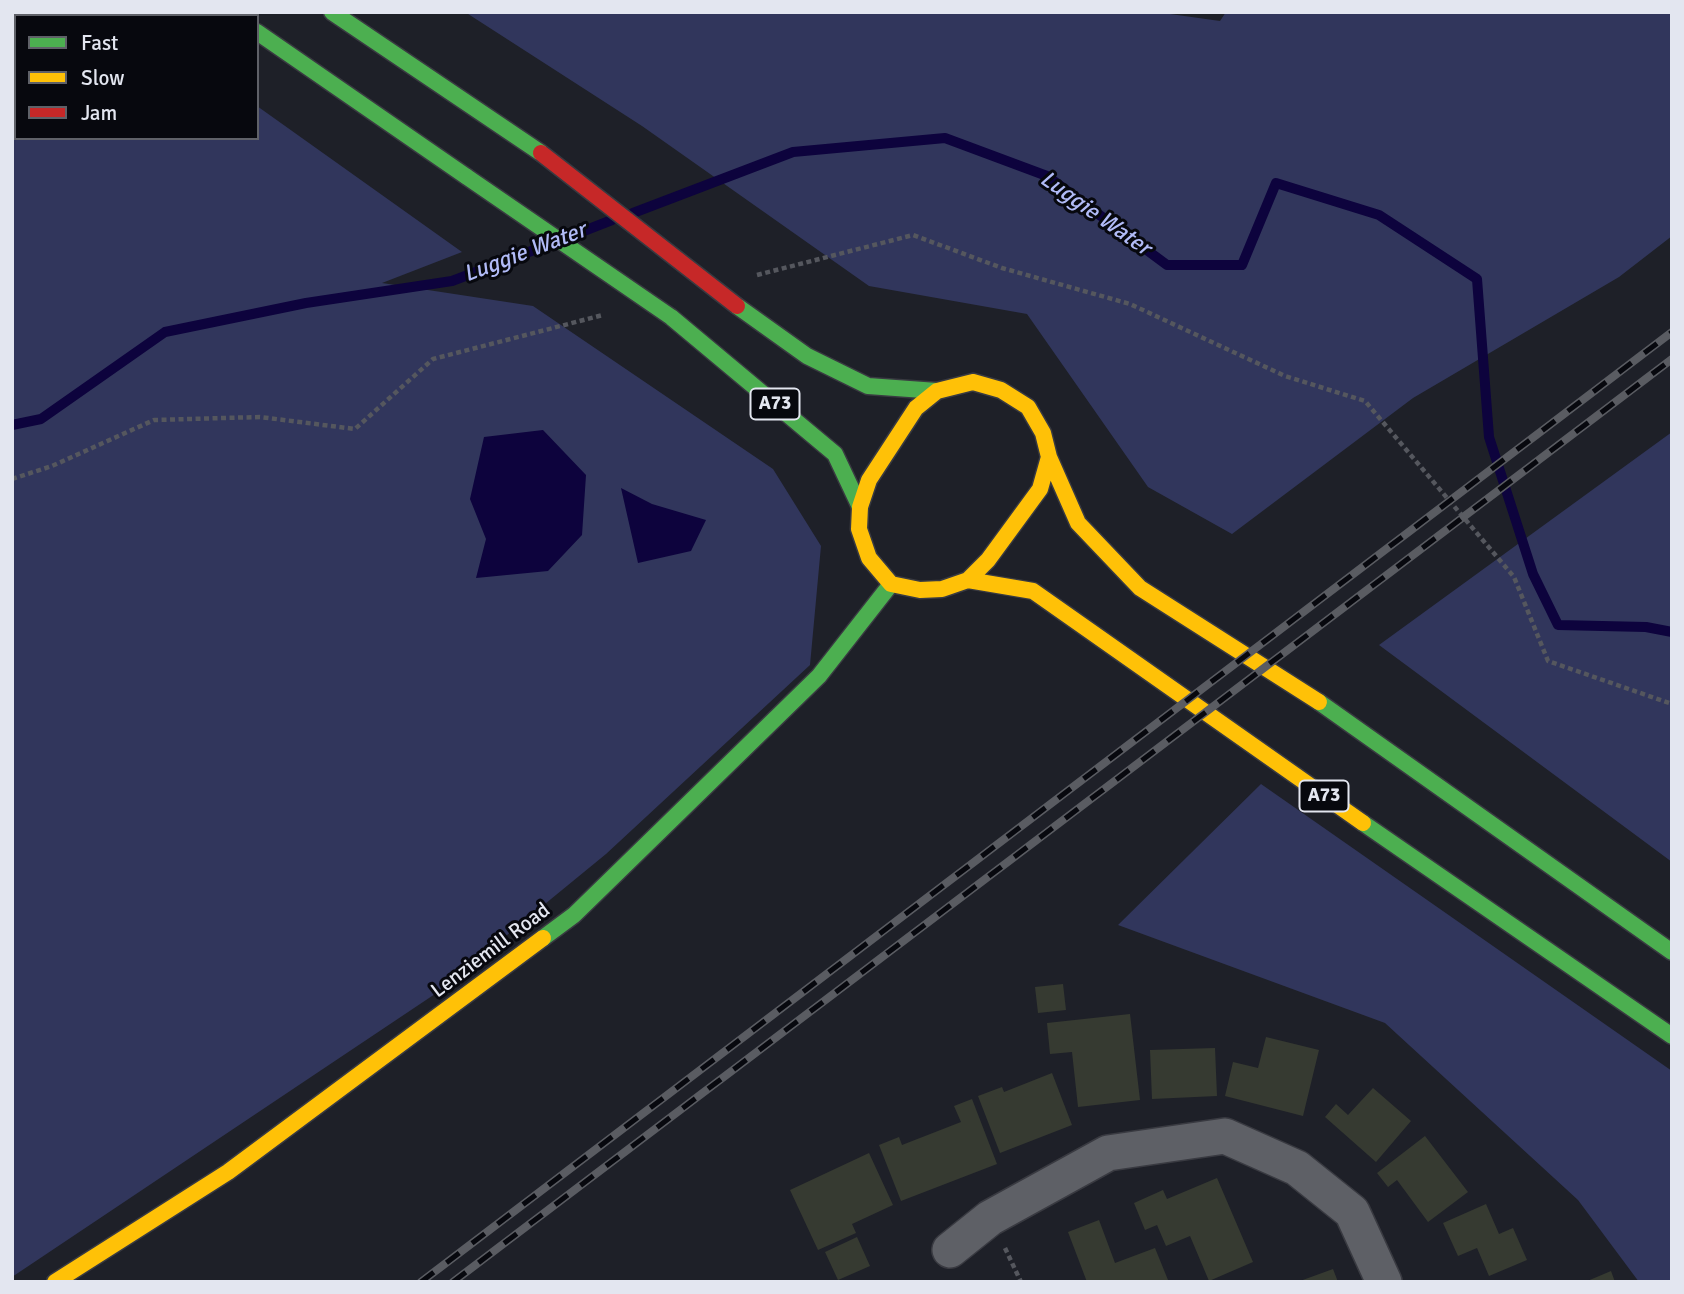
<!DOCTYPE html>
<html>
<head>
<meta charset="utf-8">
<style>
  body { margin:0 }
  #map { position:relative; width:1684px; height:1294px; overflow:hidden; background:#1e2028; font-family:Signika,sans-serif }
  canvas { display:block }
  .frame { position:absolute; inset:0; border:14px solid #e3e6f0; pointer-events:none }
  .legend { position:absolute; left:14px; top:14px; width:245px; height:126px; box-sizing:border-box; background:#07080e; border:2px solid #5f6168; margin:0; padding:9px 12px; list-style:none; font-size:21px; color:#e3e6f0 }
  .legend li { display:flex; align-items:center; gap:14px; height:35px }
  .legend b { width:35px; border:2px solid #5f6168 }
</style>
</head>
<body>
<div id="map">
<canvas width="1684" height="1294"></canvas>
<div class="frame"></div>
<ul class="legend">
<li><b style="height:9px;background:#4caf50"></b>Fast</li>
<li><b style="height:9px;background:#ffc107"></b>Slow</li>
<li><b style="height:9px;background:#c62828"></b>Jam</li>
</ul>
</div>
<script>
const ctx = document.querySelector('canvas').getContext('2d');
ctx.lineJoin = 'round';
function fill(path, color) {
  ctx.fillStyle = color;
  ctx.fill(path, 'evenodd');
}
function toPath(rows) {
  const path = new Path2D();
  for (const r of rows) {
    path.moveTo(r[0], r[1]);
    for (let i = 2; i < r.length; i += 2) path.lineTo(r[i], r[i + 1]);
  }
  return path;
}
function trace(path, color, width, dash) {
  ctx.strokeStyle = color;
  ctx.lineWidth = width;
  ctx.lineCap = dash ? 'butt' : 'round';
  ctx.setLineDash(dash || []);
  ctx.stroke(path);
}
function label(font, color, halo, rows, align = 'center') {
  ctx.font = font + ' Signika,sans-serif';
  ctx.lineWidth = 6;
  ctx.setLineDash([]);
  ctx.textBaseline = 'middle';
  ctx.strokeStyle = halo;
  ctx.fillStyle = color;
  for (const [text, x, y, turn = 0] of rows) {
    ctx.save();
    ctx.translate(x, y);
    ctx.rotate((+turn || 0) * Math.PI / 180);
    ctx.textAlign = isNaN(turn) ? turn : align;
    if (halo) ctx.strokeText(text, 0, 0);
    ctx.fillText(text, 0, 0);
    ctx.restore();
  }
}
fill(toPath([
  [12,12,127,12,132,16,16,16,16,138,257,138,257,106,462,252,382,283,533,306,773,469,821,546,810,665,606,854,435,994,12,1277],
  [465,12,1156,12,1220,21,1226,12,1672,12,1672,236,1619,277,1413,398,1232,534,1148,487,1027,314,869,286,642,126],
  [1672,432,1672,862,1379,645],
  [1261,784,1672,1071,1672,1282,1639,1282,1578,1200,1385,1023,1118,925]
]), '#31365c');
fill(toPath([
  [543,430,586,475,582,535,548,571,476,578,486,539,470,499,484,437],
  [621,488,652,504,706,520,691,551,638,563]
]), '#0d033d');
trace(toPath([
  [633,213,793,152,945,138,1047,176,1167,265,1242,265,1276,183,1379,215,1477,279,1489,437,1533,574,1558,625,1646,627,1672,632],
  [571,236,612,220],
  [12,425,41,419,165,332,306,303,452,281,550,244]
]), '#0d033d', 10);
fill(toPath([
  [1063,984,1066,1010,1038,1013,1035,987],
  [1130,1014,1140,1100,1078,1107,1072,1052,1050,1054,1047,1023],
  [1266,1037,1319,1050,1303,1116,1225,1096,1233,1062,1258,1068],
  [1215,1048,1217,1096,1152,1099,1150,1050],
  [1052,1073,1072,1125,1000,1153,978,1096,1002,1087,1004,1092],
  [1373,1088,1411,1121,1376,1162,1325,1117,1336,1104,1348,1115],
  [972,1099,997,1164,901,1201,879,1145,899,1137,902,1145,961,1122,954,1106],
  [1425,1136,1468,1192,1428,1222,1397,1180,1388,1187,1377,1173],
  [869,1153,893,1205,852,1224,856,1233,818,1250,790,1190],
  [1217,1178,1253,1262,1209,1281,1190,1236,1166,1246,1157,1225,1145,1230,1134,1203,1163,1190,1167,1199],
  [1486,1204,1499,1234,1513,1228,1527,1260,1489,1276,1477,1248,1458,1256,1443,1223],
  [1099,1220,1115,1263,1155,1248,1168,1280,1087,1282,1068,1232],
  [857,1237,870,1266,838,1280,825,1252],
  [1333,1269,1338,1282,1300,1282,1300,1281],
  [1611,1271,1615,1282,1585,1282]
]), '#363a31');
const street = toPath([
  [950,1250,990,1218,1108,1153,1225,1136,1297,1168,1352,1212,1384,1282]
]);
const fast = toPath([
  [229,12,234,16],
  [332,12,541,153],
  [257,32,467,177],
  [737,306,807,356,868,386,937,391],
  [671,317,835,454,860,507],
  [1319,702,1672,952],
  [1363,823,1672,1036],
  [543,938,574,915,819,676,891,584]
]);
const slow = toPath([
  [973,382,1001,390,1028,407,1043,433,1049,457,1040,489,988,560,968,580,942,589,920,590,891,584,869,558,859,529,860,507,869,480,916,408,937,391,973,382],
  [1049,457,1078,523,1140,588,1319,702],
  [968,580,1033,591,1363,823],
  [55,1282,228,1172,543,938]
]);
trace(street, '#393a41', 38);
trace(fast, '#393a41', 19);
trace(slow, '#393a41', 19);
trace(toPath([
  [757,275,913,235,1002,268,1130,304,1285,376,1365,401,1514,577,1548,661,1672,704],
  [12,479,52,466,154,420,260,417,355,429,433,359,603,315],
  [1005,1248,1021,1282]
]), '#55575e', 4.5, [5, 3.5]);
trace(street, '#5e6066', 35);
trace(fast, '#4caf50', 16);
trace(slow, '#ffc107', 16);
const rail = toPath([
  [421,1282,1672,332],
  [453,1282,1672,359]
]);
trace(rail, '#5a5c62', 8);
trace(rail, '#07080e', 5, [16]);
const fastBridge = toPath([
  [467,177,671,317]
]);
const jamBridge = toPath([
  [541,153,737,306]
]);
trace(fastBridge, '#393a41', 19, []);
trace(jamBridge, '#393a41', 19, []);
trace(fastBridge, '#4caf50', 16);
trace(jamBridge, '#c62828', 16);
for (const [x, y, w] of [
  [775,404,49],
  [1324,796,49]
]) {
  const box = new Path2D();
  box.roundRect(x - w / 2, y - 15.5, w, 31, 5);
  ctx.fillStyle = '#07080e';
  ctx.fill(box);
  trace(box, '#e3e6f0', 2);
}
label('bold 19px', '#e3e6f0', null, [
  ["A73",775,404],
  ["A73",1324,796]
]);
label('21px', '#e3e6f0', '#07080e', [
  ["Lenziemill Road",491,951,-37]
]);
label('italic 23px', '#b1bbf7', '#07080e', [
  ["Luggie Water",1095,214,35],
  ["Luggie Water",525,253,-21]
]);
</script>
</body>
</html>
